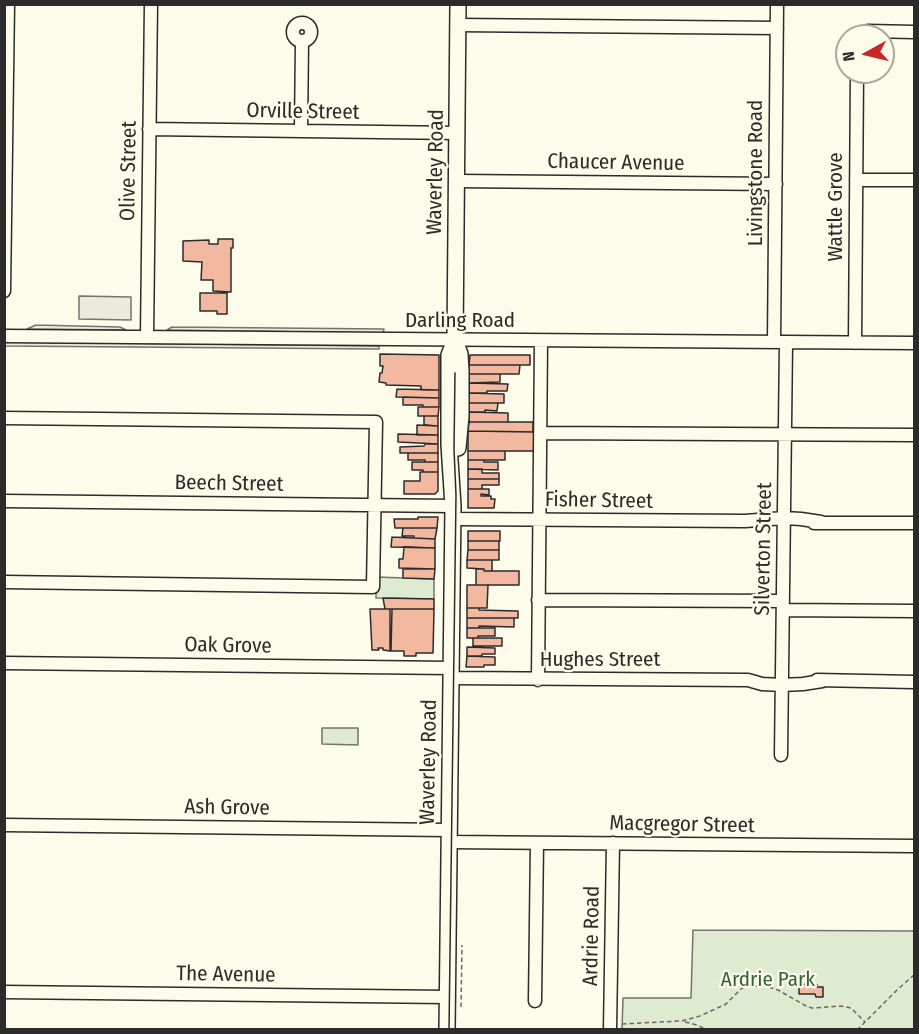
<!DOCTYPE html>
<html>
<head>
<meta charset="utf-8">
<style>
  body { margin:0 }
  #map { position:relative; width:919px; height:1034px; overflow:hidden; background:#fdfbea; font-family:"Fira Sans Condensed",sans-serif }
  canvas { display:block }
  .frame { position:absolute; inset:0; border:6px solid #2b2b2b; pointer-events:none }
  .north { position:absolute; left:835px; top:24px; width:60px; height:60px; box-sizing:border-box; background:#fdfbea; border:2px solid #a9a89e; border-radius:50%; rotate:262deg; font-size:16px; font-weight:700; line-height:24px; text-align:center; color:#2b2b2b }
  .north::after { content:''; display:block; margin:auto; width:21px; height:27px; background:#c62828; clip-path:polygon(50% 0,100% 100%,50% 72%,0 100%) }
</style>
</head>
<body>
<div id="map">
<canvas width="919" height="1034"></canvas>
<div class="frame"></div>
<div class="north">N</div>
</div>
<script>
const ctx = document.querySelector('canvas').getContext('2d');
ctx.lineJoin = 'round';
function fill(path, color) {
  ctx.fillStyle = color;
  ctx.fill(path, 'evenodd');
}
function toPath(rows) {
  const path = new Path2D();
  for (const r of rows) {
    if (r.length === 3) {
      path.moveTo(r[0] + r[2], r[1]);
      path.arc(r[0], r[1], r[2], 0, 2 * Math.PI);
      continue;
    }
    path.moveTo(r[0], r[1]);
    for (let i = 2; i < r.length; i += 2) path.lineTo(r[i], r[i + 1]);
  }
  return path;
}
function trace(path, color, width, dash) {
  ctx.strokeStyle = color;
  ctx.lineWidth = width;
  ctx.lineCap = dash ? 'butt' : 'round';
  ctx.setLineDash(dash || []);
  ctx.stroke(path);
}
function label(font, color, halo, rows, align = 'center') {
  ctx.font = font + ' "Fira Sans Condensed",sans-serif';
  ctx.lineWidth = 4.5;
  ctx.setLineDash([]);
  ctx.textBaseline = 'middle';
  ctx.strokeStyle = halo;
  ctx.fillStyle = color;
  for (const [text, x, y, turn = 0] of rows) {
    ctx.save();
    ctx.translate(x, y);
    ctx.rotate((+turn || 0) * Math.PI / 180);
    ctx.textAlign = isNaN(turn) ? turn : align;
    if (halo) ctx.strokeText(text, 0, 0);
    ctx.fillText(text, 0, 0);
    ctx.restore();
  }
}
const green = toPath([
  [376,577,434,579,434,599,376,598,376,577],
  [322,728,358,728,358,745,322,744,322,728],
  [693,930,914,931,914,1029,622,1030,623,998,691,998,693,930]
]);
fill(green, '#deebd1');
trace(green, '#74746e', 1.5);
const parking = toPath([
  [79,296,131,297,131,320,79,319,79,296],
  [36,325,120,327,126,330,27,329,36,325],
  [172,327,384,329,383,333,167,330,172,327],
  [5,342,379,346,379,349,5,346,5,342]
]);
fill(parking, '#eceadb');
trace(parking, '#74746e', 1.5);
const building = toPath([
  [218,239,233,239,233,248,231,248,231,292,213,291,213,280,201,280,202,262,183,261,183,241,209,240,209,244,218,244,218,239],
  [200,293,227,293,227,314,217,314,217,311,200,311,200,293],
  [380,354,439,355,439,390,421,390,421,386,386,385,386,383,379,382,380,373,382,373,383,366,380,366,380,354],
  [470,355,530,355,530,365,469,365,470,355],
  [469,365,520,365,519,374,469,374,469,365],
  [469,374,500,374,500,382,469,383,469,374],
  [469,383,508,384,507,391,487,391,487,393,469,393,469,383],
  [397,389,439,390,439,398,396,397,397,389],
  [469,393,504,394,504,403,469,403,469,393],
  [403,397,439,398,439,407,423,407,423,405,403,405,403,397],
  [469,403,498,403,497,411,485,410,485,412,469,412,469,403],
  [418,407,439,407,438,416,418,416,418,407],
  [469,412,508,413,508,422,469,422,469,412],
  [424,416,438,416,438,426,424,425,424,416],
  [469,422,533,422,533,432,468,431,469,422],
  [417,425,438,426,438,435,417,435,417,425],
  [468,431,536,432,535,451,468,451,468,431],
  [398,434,438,435,438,444,398,442,398,434],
  [425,444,438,444,438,453,400,453,400,447,424,446,425,444],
  [468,451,505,451,505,460,468,460,468,451],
  [408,453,438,453,438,462,425,462,425,460,408,460,408,453],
  [468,460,484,460,484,462,498,462,498,470,468,469,468,460],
  [412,462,438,462,438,472,423,472,423,470,412,470,412,462],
  [468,469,482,469,482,473,499,473,499,479,468,479,468,469],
  [420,472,438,472,438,491,435,494,404,494,404,481,420,481,420,472],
  [468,479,499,479,499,485,482,485,482,489,468,489,468,479],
  [468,489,489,489,489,495,481,494,481,496,491,496,491,499,495,499,494,508,468,508,468,489],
  [418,517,438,517,437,528,395,528,394,519,418,519,418,517],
  [403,528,437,528,435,539,414,538,414,536,402,536,403,528],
  [468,531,500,531,500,541,468,541,468,531],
  [392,537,435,539,435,548,391,547,392,537],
  [468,541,499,541,499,550,468,550,468,541],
  [404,547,435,548,435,569,399,568,399,559,403,559,404,547],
  [468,550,499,550,499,560,467,560,468,550],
  [467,560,492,560,492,571,484,571,484,569,467,568,467,560],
  [403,569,435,569,434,579,403,578,403,569],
  [476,569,484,569,484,571,519,571,519,585,476,585,476,569],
  [467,585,488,585,487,608,467,608,467,585],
  [383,598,434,599,434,609,385,609,383,598],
  [467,608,479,608,479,610,518,611,518,618,467,618,467,608],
  [370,609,390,609,390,651,383,650,383,648,378,648,379,650,372,650,370,609],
  [392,609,434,609,433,653,416,653,416,656,404,656,404,651,391,651,392,609],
  [467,618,514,618,514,627,479,626,479,628,467,628,467,618],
  [467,628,495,628,495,636,478,636,478,638,467,638,467,628],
  [473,638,502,638,502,646,473,646,473,638],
  [467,647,495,648,495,654,482,654,482,656,467,656,467,647],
  [467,656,495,657,495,665,484,665,484,667,466,667,467,656],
  [799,984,817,985,817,987,823,987,823,997,816,997,815,994,799,994,799,984]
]);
fill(building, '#f2b8a0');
trace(building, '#2b2b2b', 1.5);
const minor = toPath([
  [302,32,9],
  [458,25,777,28],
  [859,36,868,31,914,32],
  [149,129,457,133],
  [301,131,302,41],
  [856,180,914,180],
  [456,181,776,184],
  [4,291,8,4],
  [4,336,914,343],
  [147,337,151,4],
  [774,342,777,4],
  [855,343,857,72],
  [4,418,376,422,373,587,4,582],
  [540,433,914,435],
  [4,501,453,506],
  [453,519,745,521,784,518,801,519,821,522],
  [814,523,914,523],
  [538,600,783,601],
  [783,610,914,611],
  [4,663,451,668],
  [451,678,748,680,762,684,782,685,803,684,822,681],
  [538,680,541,341],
  [817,680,914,682],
  [781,755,786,343],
  [4,825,449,830],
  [449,842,914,846],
  [4,992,447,997],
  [535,1001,537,843],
  [610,1030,613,843]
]);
const major = toPath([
  [455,340,460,354,461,371,461,416,458,448],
  [447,1030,453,506,449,445,449,355,455,340,458,4]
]);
trace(minor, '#2b2b2b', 15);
trace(major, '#2b2b2b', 18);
trace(toPath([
  [461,1007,462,945],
  [682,1021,700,1016,726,1004,742,988,762,985,778,990,806,1006,812,1008,841,1006,851,1008,865,1022],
  [685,1022,697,1025,707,1030],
  [622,1024,680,1021],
  [857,1030,897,990,914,975]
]), '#6a6964', 1.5, [4.5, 3]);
trace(minor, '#fdfbea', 12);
trace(major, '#fdfbea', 15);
trace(toPath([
  [449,1030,456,495,454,449,455,373]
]), '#2b2b2b', 1.5);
label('21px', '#2b2b2b', '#fdfbea', [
  ["Orville Street",303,112,1],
  ["Chaucer Avenue",616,163,1],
  ["Olive Street",129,171,-89],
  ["Waverley Road",436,172,-89],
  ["Livingstone Road",756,173,-90],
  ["Wattle Grove",836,207,-90],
  ["Darling Road",460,321],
  ["Beech Street",229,484,1],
  ["Fisher Street",599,501,1],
  ["Silverton Street",764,549,-89],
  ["Oak Grove",228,646,1],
  ["Hughes Street",600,660],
  ["Waverley Road",429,762,-89],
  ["Ash Grove",227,808,1],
  ["Macgregor Street",682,825,1],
  ["Ardrie Road",592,936,-89],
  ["The Avenue",226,975,1]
]);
label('21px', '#34623c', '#fdfbea', [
  ["Ardrie Park",768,980]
]);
</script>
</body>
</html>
